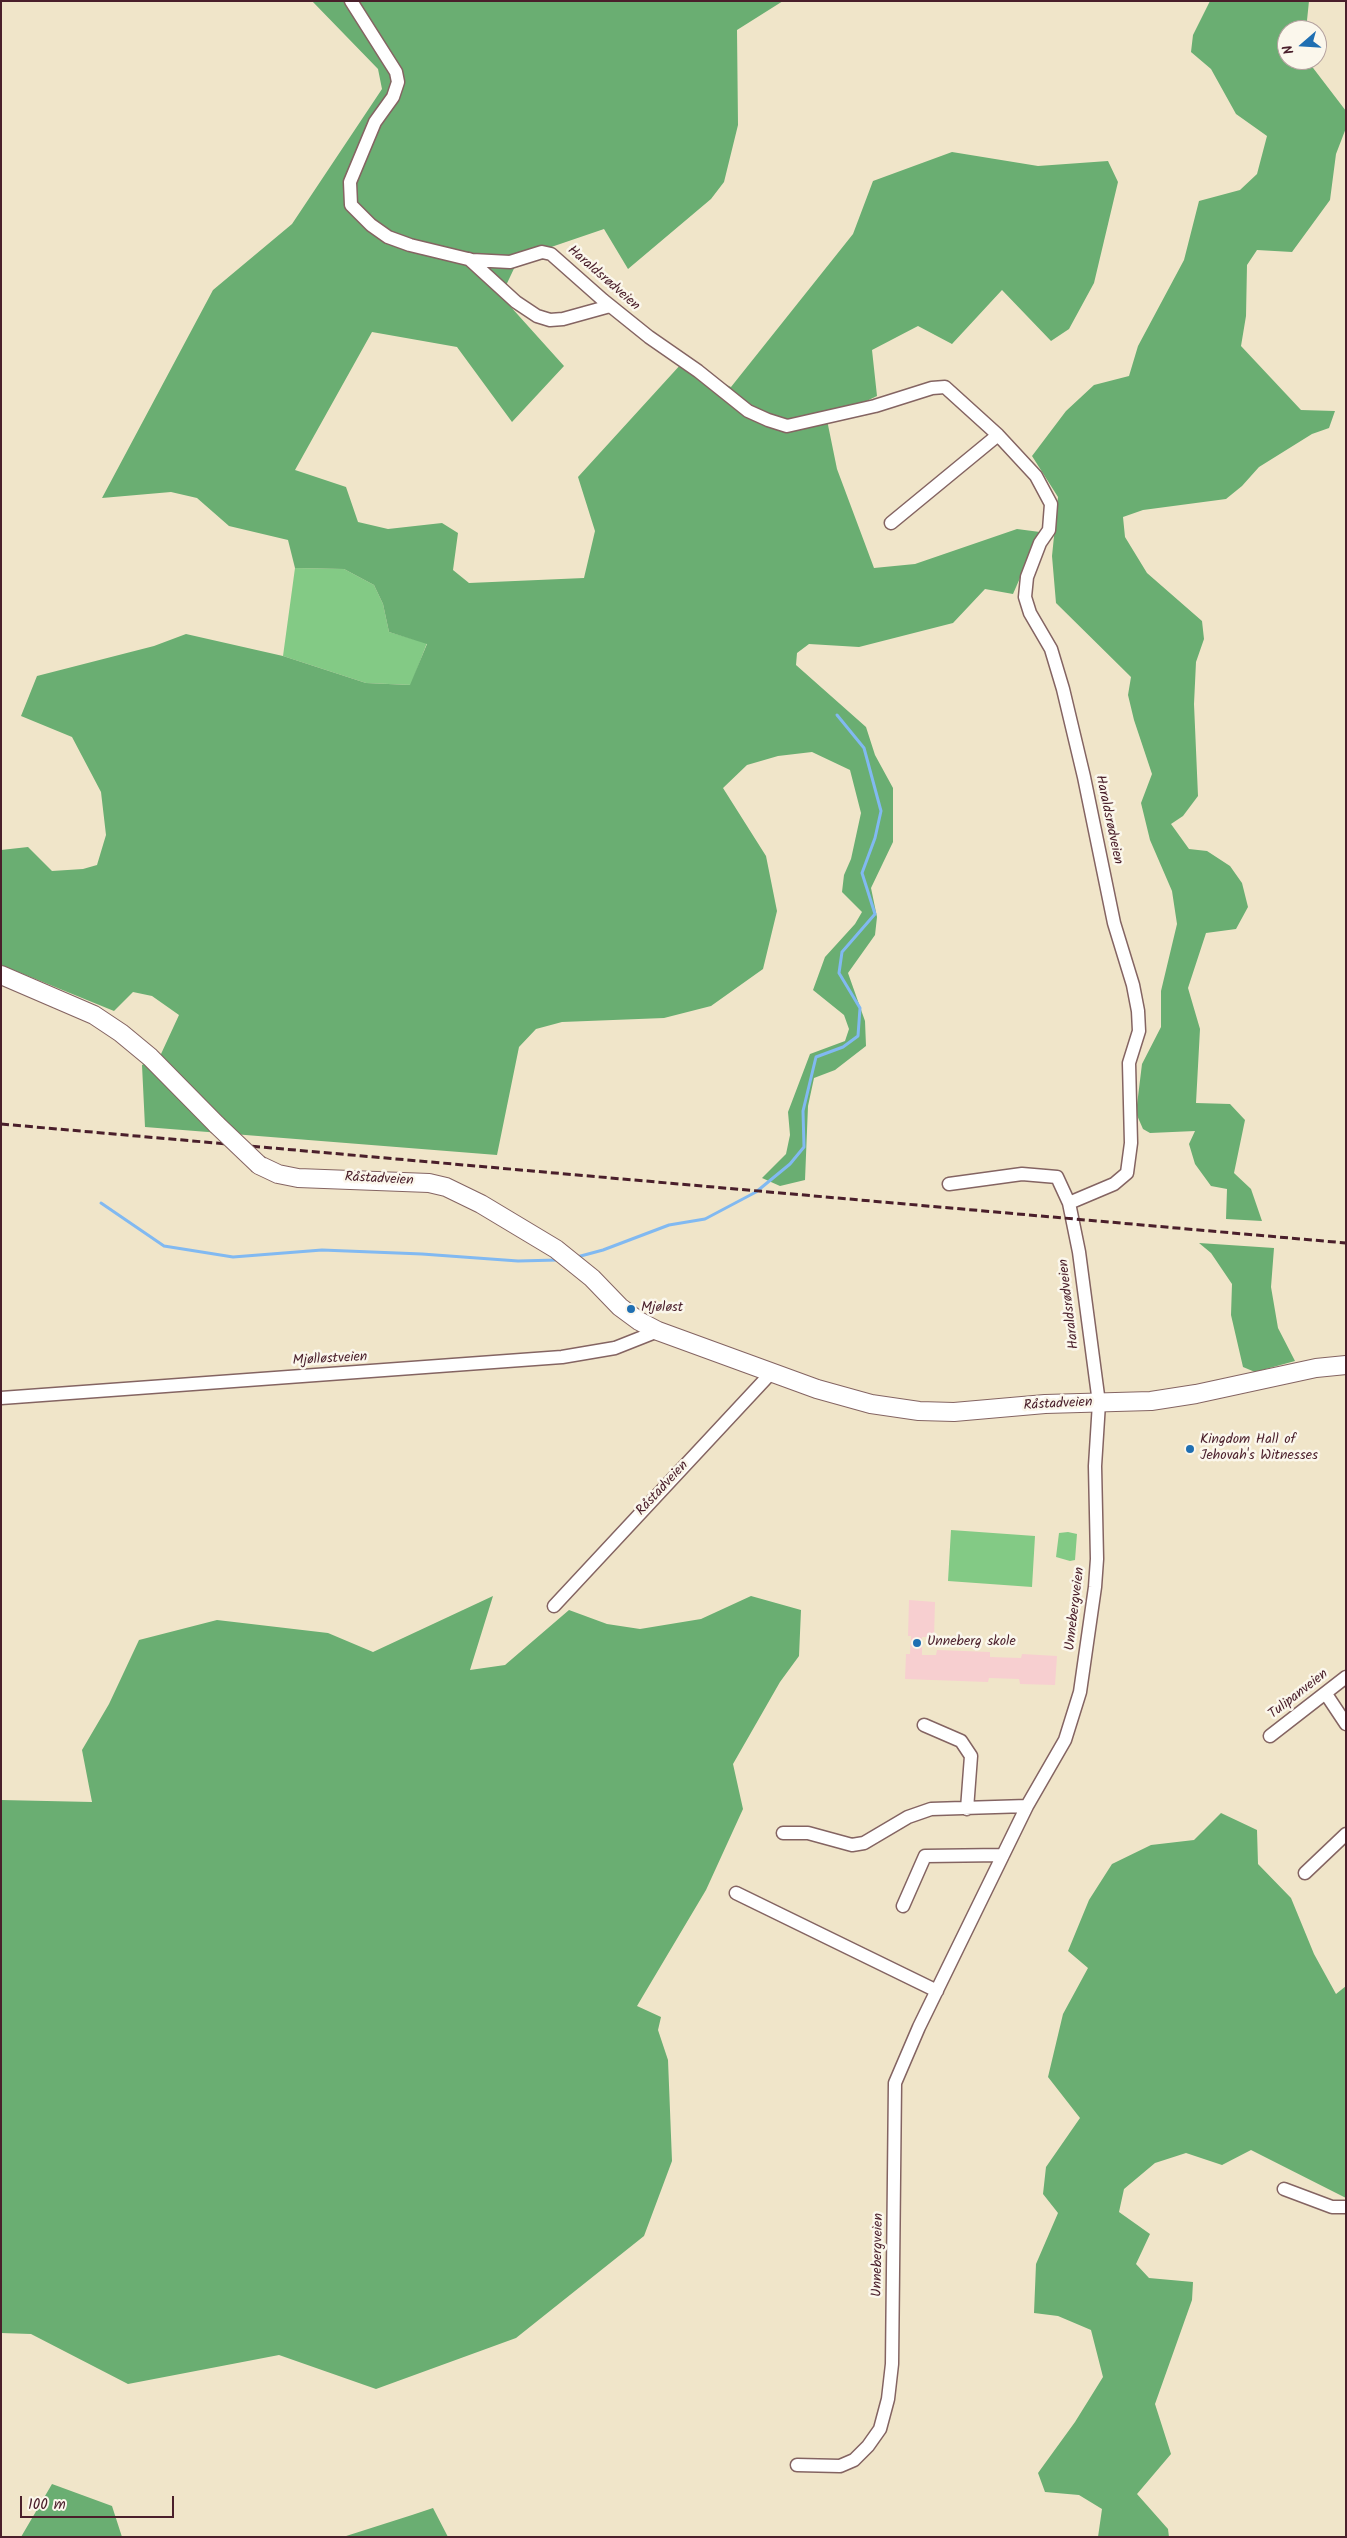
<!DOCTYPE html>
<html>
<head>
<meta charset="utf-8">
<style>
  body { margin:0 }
  #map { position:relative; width:1347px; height:2538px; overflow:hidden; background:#f0e5c9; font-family:Kalam,sans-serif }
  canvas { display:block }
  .frame { position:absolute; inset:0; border:2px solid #4a1f2b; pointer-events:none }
  .north { position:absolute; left:1277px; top:20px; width:50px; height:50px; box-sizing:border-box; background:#fbf7ec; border:1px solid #b4a19f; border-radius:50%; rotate:251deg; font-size:14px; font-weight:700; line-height:20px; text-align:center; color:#4a1f2b }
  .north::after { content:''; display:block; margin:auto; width:18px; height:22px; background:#1f6fb2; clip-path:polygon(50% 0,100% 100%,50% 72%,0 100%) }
  .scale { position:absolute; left:20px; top:2496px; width:154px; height:22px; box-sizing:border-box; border:2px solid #4a1f2b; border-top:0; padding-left:6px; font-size:15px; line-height:18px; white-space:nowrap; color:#4a1f2b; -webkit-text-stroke:4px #fbf7ec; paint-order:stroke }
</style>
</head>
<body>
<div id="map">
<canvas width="1347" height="2538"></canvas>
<div class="frame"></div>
<div class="north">N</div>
<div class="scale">100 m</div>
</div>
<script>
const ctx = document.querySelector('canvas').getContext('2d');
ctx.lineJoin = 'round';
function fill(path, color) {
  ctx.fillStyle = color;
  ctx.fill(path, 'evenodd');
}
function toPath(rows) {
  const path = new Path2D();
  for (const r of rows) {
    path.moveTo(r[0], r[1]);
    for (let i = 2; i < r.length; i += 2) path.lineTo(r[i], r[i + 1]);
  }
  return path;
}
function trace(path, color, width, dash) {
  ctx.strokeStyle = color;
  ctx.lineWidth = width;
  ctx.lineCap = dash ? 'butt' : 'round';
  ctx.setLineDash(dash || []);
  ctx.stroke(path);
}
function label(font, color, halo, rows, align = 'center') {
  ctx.font = font + ' Kalam,sans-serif';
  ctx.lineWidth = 5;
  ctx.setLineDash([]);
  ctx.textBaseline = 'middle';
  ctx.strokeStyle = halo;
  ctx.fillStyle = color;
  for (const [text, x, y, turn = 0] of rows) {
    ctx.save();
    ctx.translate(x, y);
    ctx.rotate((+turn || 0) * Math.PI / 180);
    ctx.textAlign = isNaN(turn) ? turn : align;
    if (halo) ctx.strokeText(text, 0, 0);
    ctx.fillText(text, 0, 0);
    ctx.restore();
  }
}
fill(toPath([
  [909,1600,935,1602,934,1637,922,1637,922,1655,936,1655,937,1650,990,1652,990,1657,1021,1658,1022,1654,1057,1656,1055,1685,1020,1684,1019,1679,989,1678,988,1682,905,1679,906,1654,910,1654,911,1636,908,1636]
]), '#f7cfd0');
fill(toPath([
  [295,568,344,569,374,585,383,604,389,632,427,643,411,685,366,683,283,656],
  [951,1530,1035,1536,1032,1587,948,1581],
  [1068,1532,1077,1534,1075,1560,1070,1561,1056,1557,1059,1533]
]), '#83ca85');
fill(toPath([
  [312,1,783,1,737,30,738,125,724,182,711,199,628,269,604,229,519,258,501,296,564,366,512,422,457,347,372,332,295,470,346,487,358,522,388,529,442,523,458,533,453,570,469,583,584,578,595,531,578,477,682,363,731,387,853,234,873,181,952,152,1038,166,1108,161,1118,182,1094,283,1069,329,1051,341,1002,290,952,344,918,326,872,350,877,396,827,420,837,469,874,568,915,564,1017,529,1040,532,1013,594,985,589,953,623,859,647,809,644,797,653,796,665,866,727,875,755,893,788,893,842,871,888,877,917,875,935,848,973,865,1021,866,1046,835,1070,814,1078,808,1106,805,1180,780,1186,762,1178,786,1154,790,1135,788,1112,810,1054,845,1041,849,1029,844,1015,813,990,825,957,855,924,862,912,842,892,844,875,851,859,861,813,850,770,812,752,778,756,747,765,723,788,766,856,777,911,763,969,711,1006,664,1018,562,1022,536,1029,519,1047,497,1155,145,1127,142,1065,161,1054,179,1015,152,996,133,992,114,1011,1,965,1,850,28,847,52,871,83,869,97,865,106,835,101,792,72,737,21,716,37,676,154,646,186,634,283,656,366,683,410,685,427,644,389,632,383,604,374,585,344,569,295,568,288,540,229,526,197,498,171,492,102,498,213,290,292,224,382,89,378,69],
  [1210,1,1309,1,1306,30,1287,30,1287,60,1307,60,1346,111,1346,128,1336,154,1330,200,1292,252,1257,250,1247,265,1246,316,1241,346,1301,410,1335,411,1329,428,1312,434,1259,467,1242,486,1226,499,1143,510,1123,517,1125,537,1147,573,1202,621,1204,639,1196,662,1194,704,1198,796,1183,816,1171,824,1189,849,1207,851,1230,866,1242,883,1248,907,1236,929,1206,933,1188,988,1200,1029,1196,1103,1230,1104,1245,1120,1234,1173,1251,1189,1262,1221,1226,1219,1227,1189,1211,1186,1195,1164,1189,1144,1195,1131,1150,1133,1143,1129,1136,1113,1142,1064,1161,1027,1161,991,1177,924,1172,891,1150,840,1141,803,1152,774,1134,720,1128,695,1131,677,1056,603,1052,556,1058,497,1032,456,1066,411,1094,385,1129,376,1138,346,1184,260,1199,201,1240,190,1257,174,1267,136,1236,114,1211,69,1191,52,1193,35],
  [1199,1243,1274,1248,1271,1287,1278,1328,1295,1361,1255,1372,1243,1367,1231,1315,1232,1284,1211,1253],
  [493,1596,470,1670,505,1665,569,1610,607,1624,640,1629,701,1619,751,1596,801,1610,799,1656,780,1682,733,1764,743,1809,706,1890,637,2006,661,2017,658,2030,668,2060,672,2161,644,2236,516,2338,376,2389,279,2355,128,2384,31,2334,1,2333,1,1800,92,1802,82,1750,109,1704,139,1640,217,1620,328,1633,373,1652],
  [1221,1813,1257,1830,1258,1864,1291,1898,1314,1954,1336,1994,1346,1986,1346,2198,1251,2150,1222,2165,1186,2153,1155,2163,1124,2189,1119,2212,1150,2234,1136,2264,1149,2278,1193,2282,1192,2300,1155,2404,1171,2454,1137,2494,1168,2529,1169,2537,1098,2537,1102,2509,1079,2495,1045,2492,1038,2473,1075,2422,1103,2377,1091,2330,1058,2316,1034,2313,1036,2264,1058,2213,1043,2194,1046,2167,1080,2118,1048,2077,1063,2014,1088,1968,1068,1951,1089,1900,1112,1864,1151,1845,1194,1840],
  [52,2484,112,2506,122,2537,21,2537],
  [433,2508,448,2537,343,2537,412,2515]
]), '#6aae72');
trace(toPath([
  [101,1203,164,1246,233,1257,322,1250,422,1254,518,1261,558,1260],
  [577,1257,603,1250,669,1225,705,1219,756,1192,790,1164,804,1147,803,1111,816,1057,843,1047,858,1036,860,1008,839,973,842,952,875,914,862,873,875,838,881,811,864,748,837,715]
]), '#81b9f1', 3);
const minor = toPath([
  [351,1,396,72,398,82,393,97,375,122,350,182,351,205,371,225,388,237,410,245,472,260,510,262,542,252,551,254,603,300,649,337,698,371,748,411,768,420,787,426,875,406,932,388,945,387,998,435,1036,476,1051,504,1049,530,1040,543,1027,577,1025,597,1030,613,1051,649,1063,689,1084,777,1114,923,1133,985,1138,1011,1139,1031,1129,1063,1131,1143,1127,1173,1114,1184,1069,1203,1079,1252,1099,1403,1095,1466,1097,1559,1095,1587,1080,1692,1065,1740,1027,1806,919,2027,895,2083,892,2364,888,2399,880,2429,868,2446,854,2460,840,2466,797,2465],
  [469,259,516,302,537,316,550,320,563,319,610,306],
  [891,523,998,435],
  [949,1184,1022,1174,1057,1177,1069,1203],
  [1,1398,562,1357,615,1348,658,1331],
  [554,1606,772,1372],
  [1326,1694,1346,1724],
  [924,1725,961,1741,971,1756,967,1809],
  [1270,1736,1346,1677],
  [783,1833,808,1833,852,1845,864,1843,908,1817,931,1809,1027,1806],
  [1305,1873,1346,1834],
  [736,1893,937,1991],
  [903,1906,925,1856,1003,1855],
  [1284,2189,1332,2207,1346,2207]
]);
const secondary = toPath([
  [1,975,94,1015,121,1033,150,1057,217,1125],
  [259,1165,278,1174,298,1178,429,1183,446,1187,481,1204,556,1249,592,1278,620,1307,639,1321,658,1331,817,1389,871,1404,919,1411,954,1412,1045,1404,1151,1401,1196,1394,1316,1368,1346,1365]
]);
trace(minor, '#846462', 15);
trace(secondary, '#846462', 20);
trace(minor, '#fff', 12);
trace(secondary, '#fff', 18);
trace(toPath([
  [1,1124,1346,1243]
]), '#4a1f2b', 3, [8, 4]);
const secondaryBridge = toPath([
  [217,1125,259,1165]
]);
trace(secondaryBridge, '#846462', 20, []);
trace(secondaryBridge, '#fff', 18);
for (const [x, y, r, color] of [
  [631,1309,5,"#1f6fb2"],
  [1190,1449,5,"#1f6fb2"],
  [917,1643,5,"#1f6fb2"]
]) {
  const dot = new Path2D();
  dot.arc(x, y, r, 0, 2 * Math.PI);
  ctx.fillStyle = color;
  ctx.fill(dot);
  trace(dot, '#fbf7ec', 2);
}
label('14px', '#4a1f2b', '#fbf7ec', [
  ["Haraldsrødveien",603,279,41],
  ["Haraldsrødveien",1108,820,78],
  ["Råstadveien",379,1180,3],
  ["Haraldsrødveien",1070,1304,-97],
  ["Mjølløstveien",330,1360,-3],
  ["Råstadveien",1058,1405,-3],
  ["Råstadveien",663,1489,-47],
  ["Unnebergveien",1076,1609,-83],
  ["Tulipanveien",1299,1695,-38],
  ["Unnebergveien",879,2255,-89]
]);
label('14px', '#4a1f2b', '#fbf7ec', [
  ["Mjøløst",641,1309],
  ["Kingdom Hall of",1200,1441],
  ["Jehovah's Witnesses",1200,1457],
  ["Unneberg skole",927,1643]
], 'left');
</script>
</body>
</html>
